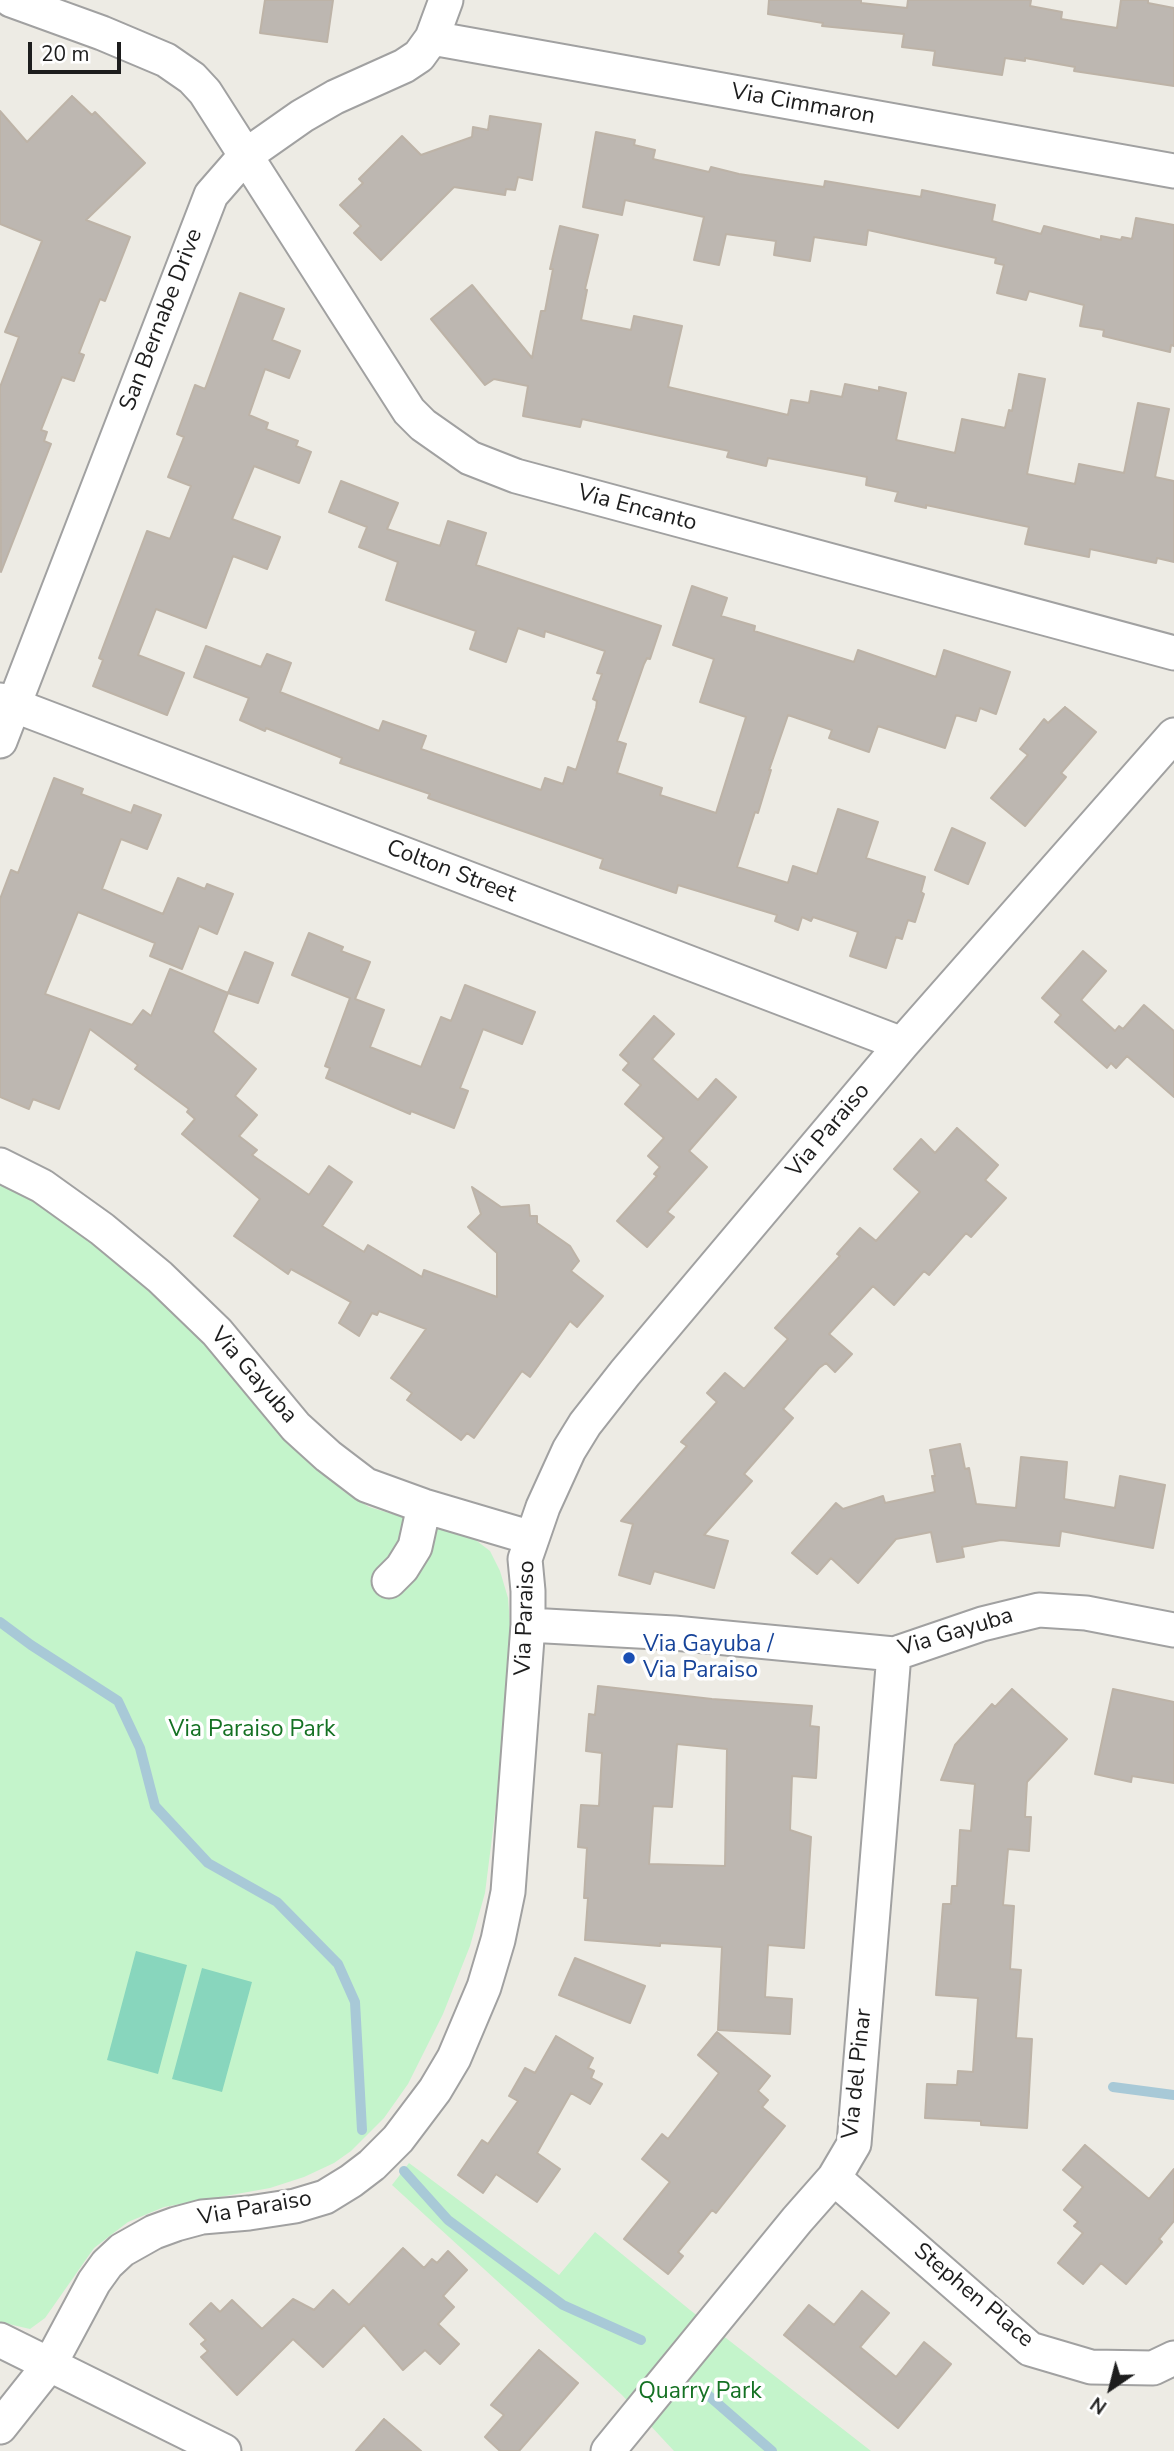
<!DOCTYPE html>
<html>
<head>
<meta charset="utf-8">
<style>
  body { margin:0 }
  #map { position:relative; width:1174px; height:2451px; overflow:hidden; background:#edebe4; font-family:"Nunito Sans",sans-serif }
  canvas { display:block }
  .north { position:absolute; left:1076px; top:2353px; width:70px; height:70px; -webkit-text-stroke:5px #fff; paint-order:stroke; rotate:215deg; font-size:19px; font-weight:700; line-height:28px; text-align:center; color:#1d1d1d }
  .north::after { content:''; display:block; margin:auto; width:24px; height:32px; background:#1d1d1d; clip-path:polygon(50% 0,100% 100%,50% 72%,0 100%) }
  .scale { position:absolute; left:28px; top:42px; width:93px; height:32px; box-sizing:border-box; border:4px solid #1d1d1d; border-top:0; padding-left:9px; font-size:21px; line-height:24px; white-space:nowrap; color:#1d1d1d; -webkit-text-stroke:5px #fff; paint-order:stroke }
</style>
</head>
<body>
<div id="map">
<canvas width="1174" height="2451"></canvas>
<div class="north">N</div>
<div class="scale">20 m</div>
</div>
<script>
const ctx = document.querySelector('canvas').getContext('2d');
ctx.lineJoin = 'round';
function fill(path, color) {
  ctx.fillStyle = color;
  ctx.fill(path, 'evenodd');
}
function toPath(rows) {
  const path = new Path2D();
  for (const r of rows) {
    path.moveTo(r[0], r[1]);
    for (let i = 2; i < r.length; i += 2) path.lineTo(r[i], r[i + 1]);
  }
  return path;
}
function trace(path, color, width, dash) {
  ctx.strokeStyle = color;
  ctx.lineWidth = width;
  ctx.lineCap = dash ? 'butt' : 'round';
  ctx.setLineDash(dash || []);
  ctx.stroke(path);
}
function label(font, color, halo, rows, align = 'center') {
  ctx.font = font + ' "Nunito Sans",sans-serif';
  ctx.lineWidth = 7;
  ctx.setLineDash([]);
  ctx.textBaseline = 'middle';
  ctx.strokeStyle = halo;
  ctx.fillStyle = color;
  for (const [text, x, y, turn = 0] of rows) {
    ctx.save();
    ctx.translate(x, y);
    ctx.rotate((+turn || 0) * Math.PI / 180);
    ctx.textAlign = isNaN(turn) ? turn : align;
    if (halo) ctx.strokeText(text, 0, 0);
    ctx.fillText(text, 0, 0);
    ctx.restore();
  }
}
fill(toPath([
  [0,1178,49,1207,101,1248,218,1352,307,1456,343,1491,369,1507,473,1538,490,1551,500,1571,508,1598,510,1624,501,1766,485,1893,470,1946,443,2014,408,2084,384,2118,351,2151,334,2163,304,2177,270,2188,164,2207,128,2222,94,2248,45,2318,30,2329,0,2322],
  [409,2163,559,2275,595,2232,690,2310,871,2451,674,2451,622,2395,392,2185]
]), '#c4f4cb');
fill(toPath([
  [136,1951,187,1965,158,2074,107,2060],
  [202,1968,252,1982,222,2092,172,2079]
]), '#88d6bd');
trace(toPath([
  [0,1622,31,1645,118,1701,140,1748,155,1806,208,1863,277,1902,338,1964,355,2002,362,2130],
  [1113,2087,1174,2095],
  [404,2171,448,2220,563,2305,641,2340],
  [701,2389,772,2451]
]), '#a8c9d7', 10);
const building = toPath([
  [265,0,333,0,327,42,260,33,265,0],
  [769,0,861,0,861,3,907,8,908,0,1031,0,1030,6,1062,12,1061,19,1117,28,1121,0,1148,0,1148,3,1174,8,1174,86,1074,71,1075,67,1025,58,1025,61,1005,58,1002,75,933,65,935,51,902,47,904,34,822,26,823,23,768,14,769,0],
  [72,96,92,115,95,112,145,163,86,220,130,237,105,301,100,299,79,353,84,355,74,381,62,377,41,430,47,432,44,441,51,444,1,572,0,387,19,337,5,332,42,241,0,224,0,111,27,142,72,96],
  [490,116,541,124,532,180,518,177,515,190,506,189,505,195,454,187,381,260,354,233,361,226,340,205,363,183,359,179,402,136,421,155,472,137,473,127,488,130,490,116],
  [596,132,635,140,634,145,655,150,653,159,709,172,711,167,739,174,824,187,825,181,921,197,922,190,995,205,992,221,1041,234,1044,226,1101,240,1101,236,1121,240,1122,237,1132,239,1136,218,1174,225,1174,346,1171,345,1170,352,1103,336,1104,330,1080,326,1084,305,1029,291,1026,300,997,293,1004,265,995,263,996,258,868,230,866,245,814,237,810,261,774,255,776,241,726,234,719,265,694,260,704,217,625,200,622,215,583,207,596,132],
  [560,226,598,235,585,289,587,290,581,320,631,330,634,316,682,326,668,387,788,415,791,400,809,403,811,391,842,397,845,384,879,391,879,387,906,393,896,440,955,453,962,419,1005,428,1009,410,1012,411,1019,374,1045,379,1027,474,1075,484,1079,464,1124,473,1138,403,1169,409,1155,477,1174,481,1174,562,1157,558,1156,563,1090,549,1089,557,1025,544,1029,527,926,505,926,508,895,501,898,492,866,485,867,477,768,458,766,466,727,457,729,451,582,419,580,427,523,416,528,386,494,379,485,385,431,319,472,285,532,358,541,311,545,311,553,269,550,269,560,226],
  [240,293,284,309,272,340,300,351,289,378,265,369,249,415,268,423,266,429,298,441,296,446,311,452,299,483,254,466,232,519,280,537,267,569,233,556,206,628,156,609,138,655,184,673,167,715,93,686,103,660,99,658,147,531,170,539,191,486,168,477,184,437,177,434,195,385,205,389,240,293],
  [341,481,398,503,387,529,440,546,448,521,486,533,476,565,661,626,650,659,647,658,644,664,617,741,626,744,617,773,662,788,660,795,716,813,746,717,700,702,714,659,673,645,692,586,727,598,721,616,755,626,754,631,854,662,858,650,936,677,944,650,1010,672,996,714,980,708,976,721,956,715,945,748,878,726,869,752,829,738,832,730,788,715,769,770,771,770,758,813,755,812,737,867,788,883,793,866,817,874,838,809,878,822,866,858,925,877,921,892,924,894,915,922,908,920,902,939,896,937,886,968,850,956,858,932,813,917,811,921,802,917,798,930,775,921,777,915,678,885,676,893,600,868,603,859,428,798,430,794,340,763,342,758,266,728,265,731,240,720,249,698,194,677,206,646,261,667,267,654,291,663,280,692,379,731,383,721,426,736,421,749,541,790,545,778,563,784,568,767,576,770,596,708,597,701,593,699,602,674,597,673,605,651,545,631,544,637,518,628,506,662,470,649,476,631,386,600,398,562,359,547,367,527,329,512,341,481],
  [1065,707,1096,732,1061,773,1066,777,1025,826,991,798,1028,755,1020,749,1044,719,1048,723,1065,707],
  [54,778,83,789,81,794,131,813,134,805,161,815,147,849,121,839,102,889,163,914,178,878,205,889,207,884,233,894,217,934,199,926,182,969,150,956,155,943,78,912,45,994,132,1025,143,1010,151,1016,170,969,228,993,213,1032,256,1069,235,1096,257,1115,239,1136,257,1150,252,1155,309,1195,329,1166,352,1182,322,1226,364,1252,368,1245,422,1277,424,1270,497,1297,497,1253,468,1227,481,1214,472,1187,501,1207,529,1205,530,1216,537,1216,537,1223,570,1246,579,1261,571,1271,603,1296,577,1327,570,1321,530,1377,522,1371,474,1438,467,1433,461,1440,407,1400,412,1393,391,1378,426,1329,379,1311,377,1315,372,1313,359,1336,339,1323,351,1302,291,1269,288,1274,234,1236,260,1199,182,1134,195,1119,187,1112,189,1109,135,1069,138,1065,90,1029,59,1109,33,1099,29,1109,0,1097,0,899,11,870,18,873,54,778],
  [952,828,985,843,968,884,935,870,952,828],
  [309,933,343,947,341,951,370,962,355,999,384,1010,370,1047,421,1067,441,1017,451,1021,465,985,535,1012,522,1044,483,1029,460,1088,468,1091,454,1128,411,1111,410,1114,326,1078,330,1068,325,1066,350,998,292,975,309,933],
  [1083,951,1106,971,1081,1000,1115,1031,1119,1026,1123,1029,1144,1005,1174,1031,1174,1097,1127,1056,1116,1068,1111,1063,1107,1068,1055,1022,1061,1015,1042,998,1083,951],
  [245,952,273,963,258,1003,228,993,245,952],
  [654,1016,674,1034,652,1059,698,1100,716,1079,736,1097,689,1151,707,1167,667,1212,674,1217,647,1247,617,1221,657,1176,654,1174,660,1167,648,1156,664,1138,625,1104,641,1085,623,1070,629,1063,620,1055,654,1016],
  [957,1128,998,1165,985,1180,1006,1198,971,1237,966,1233,929,1275,924,1271,894,1305,873,1286,829,1334,852,1354,835,1372,826,1363,819,1368,783,1409,793,1418,744,1474,752,1481,704,1535,728,1541,714,1588,654,1571,650,1584,619,1575,633,1524,621,1521,687,1446,681,1442,717,1402,707,1393,725,1373,744,1389,788,1339,775,1328,840,1256,837,1254,860,1228,876,1241,920,1192,894,1169,921,1139,935,1153,957,1128],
  [960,1444,965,1469,969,1468,976,1504,1016,1508,1021,1457,1067,1462,1064,1499,1115,1508,1120,1476,1165,1485,1153,1548,1061,1531,1059,1546,1001,1540,962,1547,964,1557,937,1562,931,1532,896,1539,858,1583,831,1558,817,1574,792,1553,836,1503,843,1509,883,1496,885,1503,935,1492,932,1476,935,1476,930,1450,960,1444],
  [598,1686,712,1699,812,1706,810,1726,819,1727,816,1778,792,1776,790,1830,811,1837,804,1948,768,1945,765,1997,792,1999,790,2034,718,2030,722,1947,660,1943,660,1946,585,1940,588,1898,584,1898,587,1848,578,1847,581,1805,599,1806,602,1753,586,1751,589,1714,595,1715,598,1686],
  [677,1744,727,1749,725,1866,649,1864,653,1806,672,1807,677,1744],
  [1012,1689,1067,1739,1027,1782,1025,1817,1031,1817,1029,1851,1008,1849,1003,1905,1014,1906,1010,1969,1021,1970,1016,2038,1032,2039,1027,2128,981,2125,981,2121,925,2118,927,2084,957,2085,958,2071,973,2072,978,1998,936,1995,943,1904,951,1904,952,1886,957,1886,960,1830,971,1831,975,1784,941,1780,955,1745,992,1704,995,1707,1012,1689],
  [1113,1689,1174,1702,1174,1783,1132,1776,1131,1782,1095,1774,1113,1689],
  [575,1958,645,1986,630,2023,559,1995,575,1958],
  [717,2032,770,2076,758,2091,768,2100,762,2107,785,2126,716,2213,712,2210,678,2252,683,2256,668,2274,624,2239,670,2182,642,2159,662,2134,668,2139,719,2073,698,2055,717,2032],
  [556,2036,593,2058,588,2068,594,2071,591,2078,602,2084,590,2104,571,2093,537,2153,560,2169,537,2202,496,2174,483,2193,458,2175,482,2140,488,2144,518,2101,509,2096,525,2068,535,2073,556,2036],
  [1085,2145,1149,2199,1174,2169,1174,2221,1159,2239,1162,2242,1126,2284,1101,2263,1083,2284,1058,2263,1083,2233,1074,2226,1078,2222,1064,2210,1083,2187,1063,2170,1085,2145],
  [403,2248,424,2268,432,2259,437,2263,448,2251,467,2270,443,2296,454,2307,438,2324,459,2344,440,2364,425,2350,403,2370,364,2325,323,2367,293,2339,237,2395,201,2357,208,2351,201,2344,206,2340,190,2324,211,2303,220,2312,232,2300,262,2329,293,2299,314,2310,333,2290,349,2305,403,2248],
  [862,2291,889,2313,860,2347,896,2377,924,2342,951,2364,898,2428,784,2335,809,2305,834,2325,862,2291],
  [539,2350,578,2383,519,2451,500,2451,485,2437,504,2415,491,2405,539,2350],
  [384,2419,421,2451,356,2451,384,2419]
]);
fill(building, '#bdb7b1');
trace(building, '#bdb3a7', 2);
const minor = toPath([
  [11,0,102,33,166,60,192,78,205,92,409,411,423,425,470,458,516,476,1174,653],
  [432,38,1174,171],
  [0,700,902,1044],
  [0,741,211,195,245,156,302,116,335,97,404,66,419,56,432,38,446,0],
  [0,1165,42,1186,102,1229,160,1277,217,1332,296,1427,328,1456,366,1485,424,1506,532,1538],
  [389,1581,402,1568,415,1547,424,1506],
  [528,1625,674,1633,894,1654,982,1624,1039,1610,1086,1613,1174,1630],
  [834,2178,1030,2349,1091,2367,1153,2368,1174,2358],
  [0,2340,224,2451],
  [0,2427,50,2364,94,2282,107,2264,122,2250,154,2232,176,2224,202,2217,249,2213,295,2206,325,2197,351,2181,372,2165,398,2139,435,2090,454,2058,484,1987,498,1940,508,1892,528,1625,528,1591,525,1559,543,1507,569,1450,585,1424,625,1373,902,1044,1174,735],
  [608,2451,797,2220,834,2178,854,2144,894,1654]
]);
trace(minor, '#a1a1a1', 37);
trace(minor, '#fff', 33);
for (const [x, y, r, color] of [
  [629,1658,7,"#1a4fb4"]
]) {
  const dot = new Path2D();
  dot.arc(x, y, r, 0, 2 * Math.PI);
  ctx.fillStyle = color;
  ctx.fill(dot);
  trace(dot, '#fff', 2.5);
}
label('23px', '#1d1d1d', '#fff', [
  ["Via Cimmaron",803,105,10],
  ["San Bernabe Drive",162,320,-69],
  ["Via Encanto",637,509,15],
  ["Colton Street",451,872,21],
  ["Via Paraiso",829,1131,-50],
  ["Via Gayuba",253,1376,49],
  ["Via Paraiso",526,1618,-88],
  ["Via Gayuba",956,1633,-17],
  ["Via del Pinar",858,2074,-84],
  ["Via Paraiso",255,2209,-10],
  ["Stephen Place",973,2296,40]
]);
label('23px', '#164399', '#fff', [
  ["Via Gayuba /",643,1645],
  ["Via Paraiso",643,1671]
], 'left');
label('23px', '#157123', '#fff', [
  ["Via Paraiso Park",252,1730],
  ["Quarry Park",700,2392]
]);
</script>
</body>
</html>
